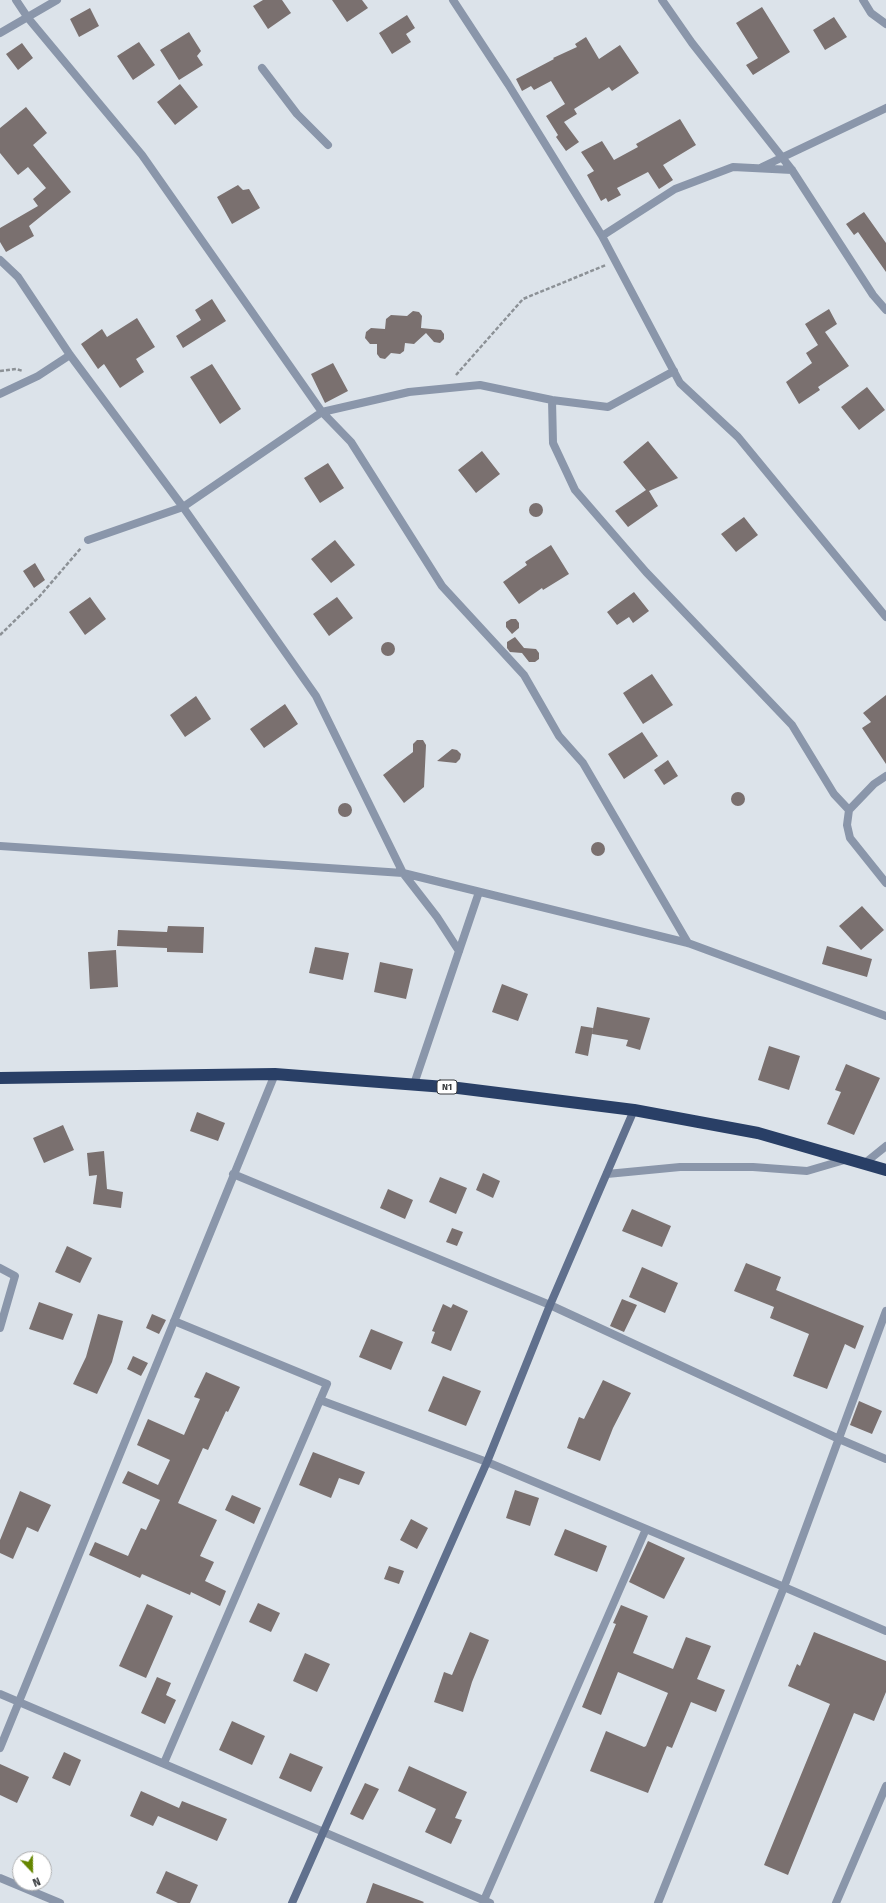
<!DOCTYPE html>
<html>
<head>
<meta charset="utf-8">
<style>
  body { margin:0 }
  #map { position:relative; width:886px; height:1903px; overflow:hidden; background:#dce3ea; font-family:"Fira Sans",sans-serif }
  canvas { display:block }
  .north { position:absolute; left:12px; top:1851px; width:40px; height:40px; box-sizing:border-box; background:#fff; border:1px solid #afb0b1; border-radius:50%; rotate:158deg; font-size:11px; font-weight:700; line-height:16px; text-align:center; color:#36393c }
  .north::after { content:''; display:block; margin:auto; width:14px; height:18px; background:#658600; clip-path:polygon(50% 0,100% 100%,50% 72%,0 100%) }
</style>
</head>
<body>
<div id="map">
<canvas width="886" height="1903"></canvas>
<div class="north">N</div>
</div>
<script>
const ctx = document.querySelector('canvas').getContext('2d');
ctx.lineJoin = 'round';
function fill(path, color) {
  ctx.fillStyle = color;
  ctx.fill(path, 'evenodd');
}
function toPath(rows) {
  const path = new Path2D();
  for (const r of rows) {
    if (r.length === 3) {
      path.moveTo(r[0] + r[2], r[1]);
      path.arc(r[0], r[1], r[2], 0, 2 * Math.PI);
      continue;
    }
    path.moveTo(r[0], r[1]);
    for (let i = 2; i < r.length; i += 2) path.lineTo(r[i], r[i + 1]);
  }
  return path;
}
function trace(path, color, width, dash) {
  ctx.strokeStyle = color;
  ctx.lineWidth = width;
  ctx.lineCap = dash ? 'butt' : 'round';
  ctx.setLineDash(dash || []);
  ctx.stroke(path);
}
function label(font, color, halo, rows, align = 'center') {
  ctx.font = font + ' "Fira Sans",sans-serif';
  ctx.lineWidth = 4;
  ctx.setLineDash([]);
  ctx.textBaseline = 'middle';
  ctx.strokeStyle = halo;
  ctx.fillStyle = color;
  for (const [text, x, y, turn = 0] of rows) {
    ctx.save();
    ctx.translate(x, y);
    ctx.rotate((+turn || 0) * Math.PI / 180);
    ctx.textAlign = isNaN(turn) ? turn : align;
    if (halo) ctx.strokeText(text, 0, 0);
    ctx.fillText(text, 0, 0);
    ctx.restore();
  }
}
fill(toPath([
  [263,0,282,0,291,13,268,29,253,6],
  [332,0,362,0,368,8,347,22],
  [762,7,790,52,753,75,746,65,758,58,736,23],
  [90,8,99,26,79,37,70,19],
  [407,15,415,28,406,34,411,42,392,54,379,33],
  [834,17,847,37,825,50,813,30],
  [189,32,201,51,197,56,203,65,179,80,160,50],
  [586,37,599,59,620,45,639,73,612,91,609,87,574,109,577,114,564,122,579,142,566,151,556,137,558,135,546,116,565,104,551,81,534,90,531,86,522,91,516,79,554,59,553,58,577,47,575,44],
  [139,42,155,65,133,80,117,56],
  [22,43,33,58,18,70,6,54],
  [180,84,198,107,175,125,157,102],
  [26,107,47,133,33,145,71,192,29,226,34,236,6,252,0,242,0,228,38,206,33,199,46,188,28,167,18,175,0,153,0,128],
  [680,119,696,145,663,165,673,180,659,189,648,172,617,188,621,195,608,202,606,198,601,201,587,175,594,171,581,152,602,141,614,160,638,147,636,144],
  [238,185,243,190,249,189,260,208,232,224,217,197],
  [864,212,886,243,886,272,858,232,854,235,846,224],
  [212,299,226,321,183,348,176,336,201,320,195,310],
  [829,309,837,324,825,332,849,366,818,387,820,390,799,404,786,382,812,363,806,353,818,345,805,324],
  [413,311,419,312,422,316,421,328,441,330,444,334,444,339,440,343,434,342,426,333,414,344,405,343,404,351,400,354,391,353,385,359,380,358,377,354,377,344,370,344,365,338,366,332,371,328,385,329,386,319,391,315,407,316],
  [137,318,155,347,136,359,144,372,120,388,104,364,98,369,81,344,102,329,107,337],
  [333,363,348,391,325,403,311,374],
  [212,364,241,409,220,424,190,377],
  [867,387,885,410,859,430,841,407],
  [648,441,678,478,649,491,658,506,628,527,615,511,646,490,623,462],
  [482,451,500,474,476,493,458,470],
  [328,463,344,488,320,503,304,478],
  [536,510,7],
  [744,517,758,535,736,552,721,534],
  [335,540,355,565,331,583,311,559],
  [551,545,569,574,543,590,542,588,519,604,503,582,527,565,525,562],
  [35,563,45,580,34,588,23,571],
  [634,592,649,611,633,623,629,617,617,625,607,612],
  [90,597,106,619,85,635,69,612],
  [337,597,353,618,329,636,313,614],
  [511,619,516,619,519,623,519,628,512,634,506,627,506,622],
  [515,637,524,648,536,649,539,653,539,659,535,662,529,662,522,653,510,652,507,648,507,642],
  [388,649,7],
  [652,674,673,705,643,724,623,693],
  [886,695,886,764,862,728,871,722,863,713],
  [196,696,211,719,185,737,170,715],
  [285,704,298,724,264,748,250,729],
  [642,732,658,756,624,779,608,754],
  [417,740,423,740,426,745,424,787,404,803,383,775,413,752,413,744],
  [452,749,457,750,461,754,460,759,456,763,437,761],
  [668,760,678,776,664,785,654,770],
  [738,799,7],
  [345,810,7],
  [598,849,7],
  [862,906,884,930,861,950,839,926],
  [168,926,204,927,203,953,167,952,167,948,117,946,118,930,167,932],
  [827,946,872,959,867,977,822,964],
  [315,947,349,953,343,980,309,973],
  [116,950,118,987,90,989,88,952],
  [380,962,413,969,406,999,374,992],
  [502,984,528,994,518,1021,492,1012],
  [597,1007,650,1018,640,1050,626,1046,628,1040,592,1034],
  [581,1026,593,1028,588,1056,575,1053],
  [769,1046,800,1056,789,1090,758,1080],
  [846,1064,880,1078,854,1135,827,1124,841,1092,835,1090],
  [197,1112,225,1123,218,1141,190,1131],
  [63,1125,74,1150,44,1163,33,1138],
  [104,1151,107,1189,123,1192,121,1208,93,1204,97,1175,89,1176,87,1153],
  [483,1173,500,1181,493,1198,476,1190],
  [440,1177,467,1188,456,1214,429,1202],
  [388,1189,413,1200,405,1219,380,1208],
  [632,1209,671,1226,662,1247,622,1231],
  [452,1228,463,1232,457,1246,446,1242],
  [67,1246,92,1258,80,1283,55,1272],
  [746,1263,781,1277,776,1290,864,1326,855,1349,845,1344,827,1389,793,1376,809,1334,770,1318,774,1307,734,1291],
  [642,1267,678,1283,665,1313,629,1297],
  [622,1299,637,1305,624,1332,610,1326],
  [39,1302,73,1314,63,1340,29,1329],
  [443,1304,451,1308,453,1304,468,1311,451,1351,431,1343,435,1332,432,1331],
  [98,1314,123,1321,112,1362,97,1394,73,1384,86,1357],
  [152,1314,166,1320,159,1334,146,1328],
  [371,1329,403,1342,391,1370,359,1357],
  [133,1356,148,1363,141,1376,127,1369],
  [206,1372,240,1387,228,1412,226,1411,208,1450,203,1448,178,1503,217,1520,200,1556,214,1562,205,1581,226,1591,220,1606,191,1592,190,1595,142,1574,140,1578,89,1555,95,1542,128,1556,141,1528,146,1530,160,1500,122,1483,128,1471,158,1485,170,1460,137,1445,148,1419,184,1435,200,1399,194,1397],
  [443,1376,481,1391,466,1426,428,1411],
  [603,1380,631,1393,613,1428,600,1461,567,1448,579,1417,584,1419],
  [859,1401,882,1411,872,1434,850,1425],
  [313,1452,365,1472,359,1485,339,1478,331,1498,299,1485],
  [515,1490,539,1498,530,1526,506,1518],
  [20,1491,51,1505,38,1532,27,1527,13,1559,0,1553,0,1540],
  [232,1495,261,1508,254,1524,225,1510],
  [411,1519,428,1528,417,1549,400,1540],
  [565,1529,607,1546,597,1572,554,1555],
  [648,1541,685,1558,664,1599,629,1582],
  [389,1566,404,1571,399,1584,384,1579],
  [258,1603,280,1613,271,1632,249,1622],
  [147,1604,173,1616,146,1678,119,1666],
  [621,1605,648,1616,633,1653,673,1669,686,1637,711,1646,697,1679,725,1690,716,1712,691,1702,672,1748,667,1746,648,1793,590,1771,606,1731,644,1747,646,1746,668,1693,618,1672,601,1715,582,1707,616,1624,613,1623],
  [470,1632,489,1640,472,1682,463,1712,434,1702,444,1672,452,1675],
  [814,1632,886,1661,886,1692,874,1721,854,1713,788,1875,764,1865,830,1704,788,1686,797,1664,800,1666],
  [305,1653,330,1664,317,1692,293,1681],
  [157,1677,171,1683,166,1695,176,1700,165,1724,141,1713],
  [232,1721,265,1736,252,1765,219,1750],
  [64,1752,81,1760,70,1786,52,1778],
  [290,1753,323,1767,311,1792,279,1778],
  [0,1764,29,1777,17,1803,0,1795],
  [409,1766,467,1792,455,1818,462,1820,451,1844,425,1832,436,1809,398,1791],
  [365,1783,379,1789,363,1820,350,1814],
  [141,1791,179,1808,182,1801,227,1819,217,1841,158,1816,153,1826,130,1816],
  [166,1871,198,1885,190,1903,178,1903,156,1893],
  [373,1883,424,1902,423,1903,366,1903]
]), '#7a706f');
trace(toPath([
  [0,371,16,369,23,371],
  [456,375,523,299,606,265],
  [0,635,39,597,81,548]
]), '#8c9196', 2.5, [4, 2]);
trace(toPath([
  [262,68,297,114,328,145]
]), '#8a96aa', 8);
trace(toPath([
  [16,0,28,18,142,155,322,412,351,442,442,586,524,675,559,736,583,763,688,943],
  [453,0,508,84,602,236],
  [662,0,692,43,792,170,873,295,886,310],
  [863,0,871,13,886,24],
  [0,33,57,0],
  [762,167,886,108],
  [792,170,733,167,675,189,602,236,680,383,738,437,886,617],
  [0,260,18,277,70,355,183,507,316,696,403,873,437,917,459,951],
  [0,394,38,376,70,355],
  [552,400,553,443,575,490,646,572,792,725,834,794,849,810],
  [88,540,183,507,322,412,409,392,480,385,552,400,608,407,674,371],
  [886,776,874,784,849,810,847,825,850,838,886,883],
  [0,846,403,873,688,943,886,1016],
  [414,1084,479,892],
  [865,1163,886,1146],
  [233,1174,550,1305,839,1439,886,1459],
  [607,1174,680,1167,753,1167,807,1171,848,1159],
  [0,1268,15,1276,0,1328],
  [320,1400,487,1462,784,1587,886,1631],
  [0,1694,490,1903],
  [0,1748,275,1074],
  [164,1763,327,1384,174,1321],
  [0,1878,60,1903],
  [484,1900,646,1529],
  [658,1903,784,1587,886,1311],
  [836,1903,886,1786]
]), '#8a96aa', 8);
trace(toPath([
  [292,1903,487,1462,550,1305,634,1110]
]), '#60708d', 8);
trace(toPath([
  [0,1078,275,1074,458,1088,634,1110,758,1133,886,1170]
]), '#293f66', 12);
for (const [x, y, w] of [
  [447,1087,20]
]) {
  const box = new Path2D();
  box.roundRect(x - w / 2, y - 7, w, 14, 3);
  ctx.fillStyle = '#fff';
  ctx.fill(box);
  trace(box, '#36393c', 1);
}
label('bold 9px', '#36393c', null, [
  ["N1",447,1087]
]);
</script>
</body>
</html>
